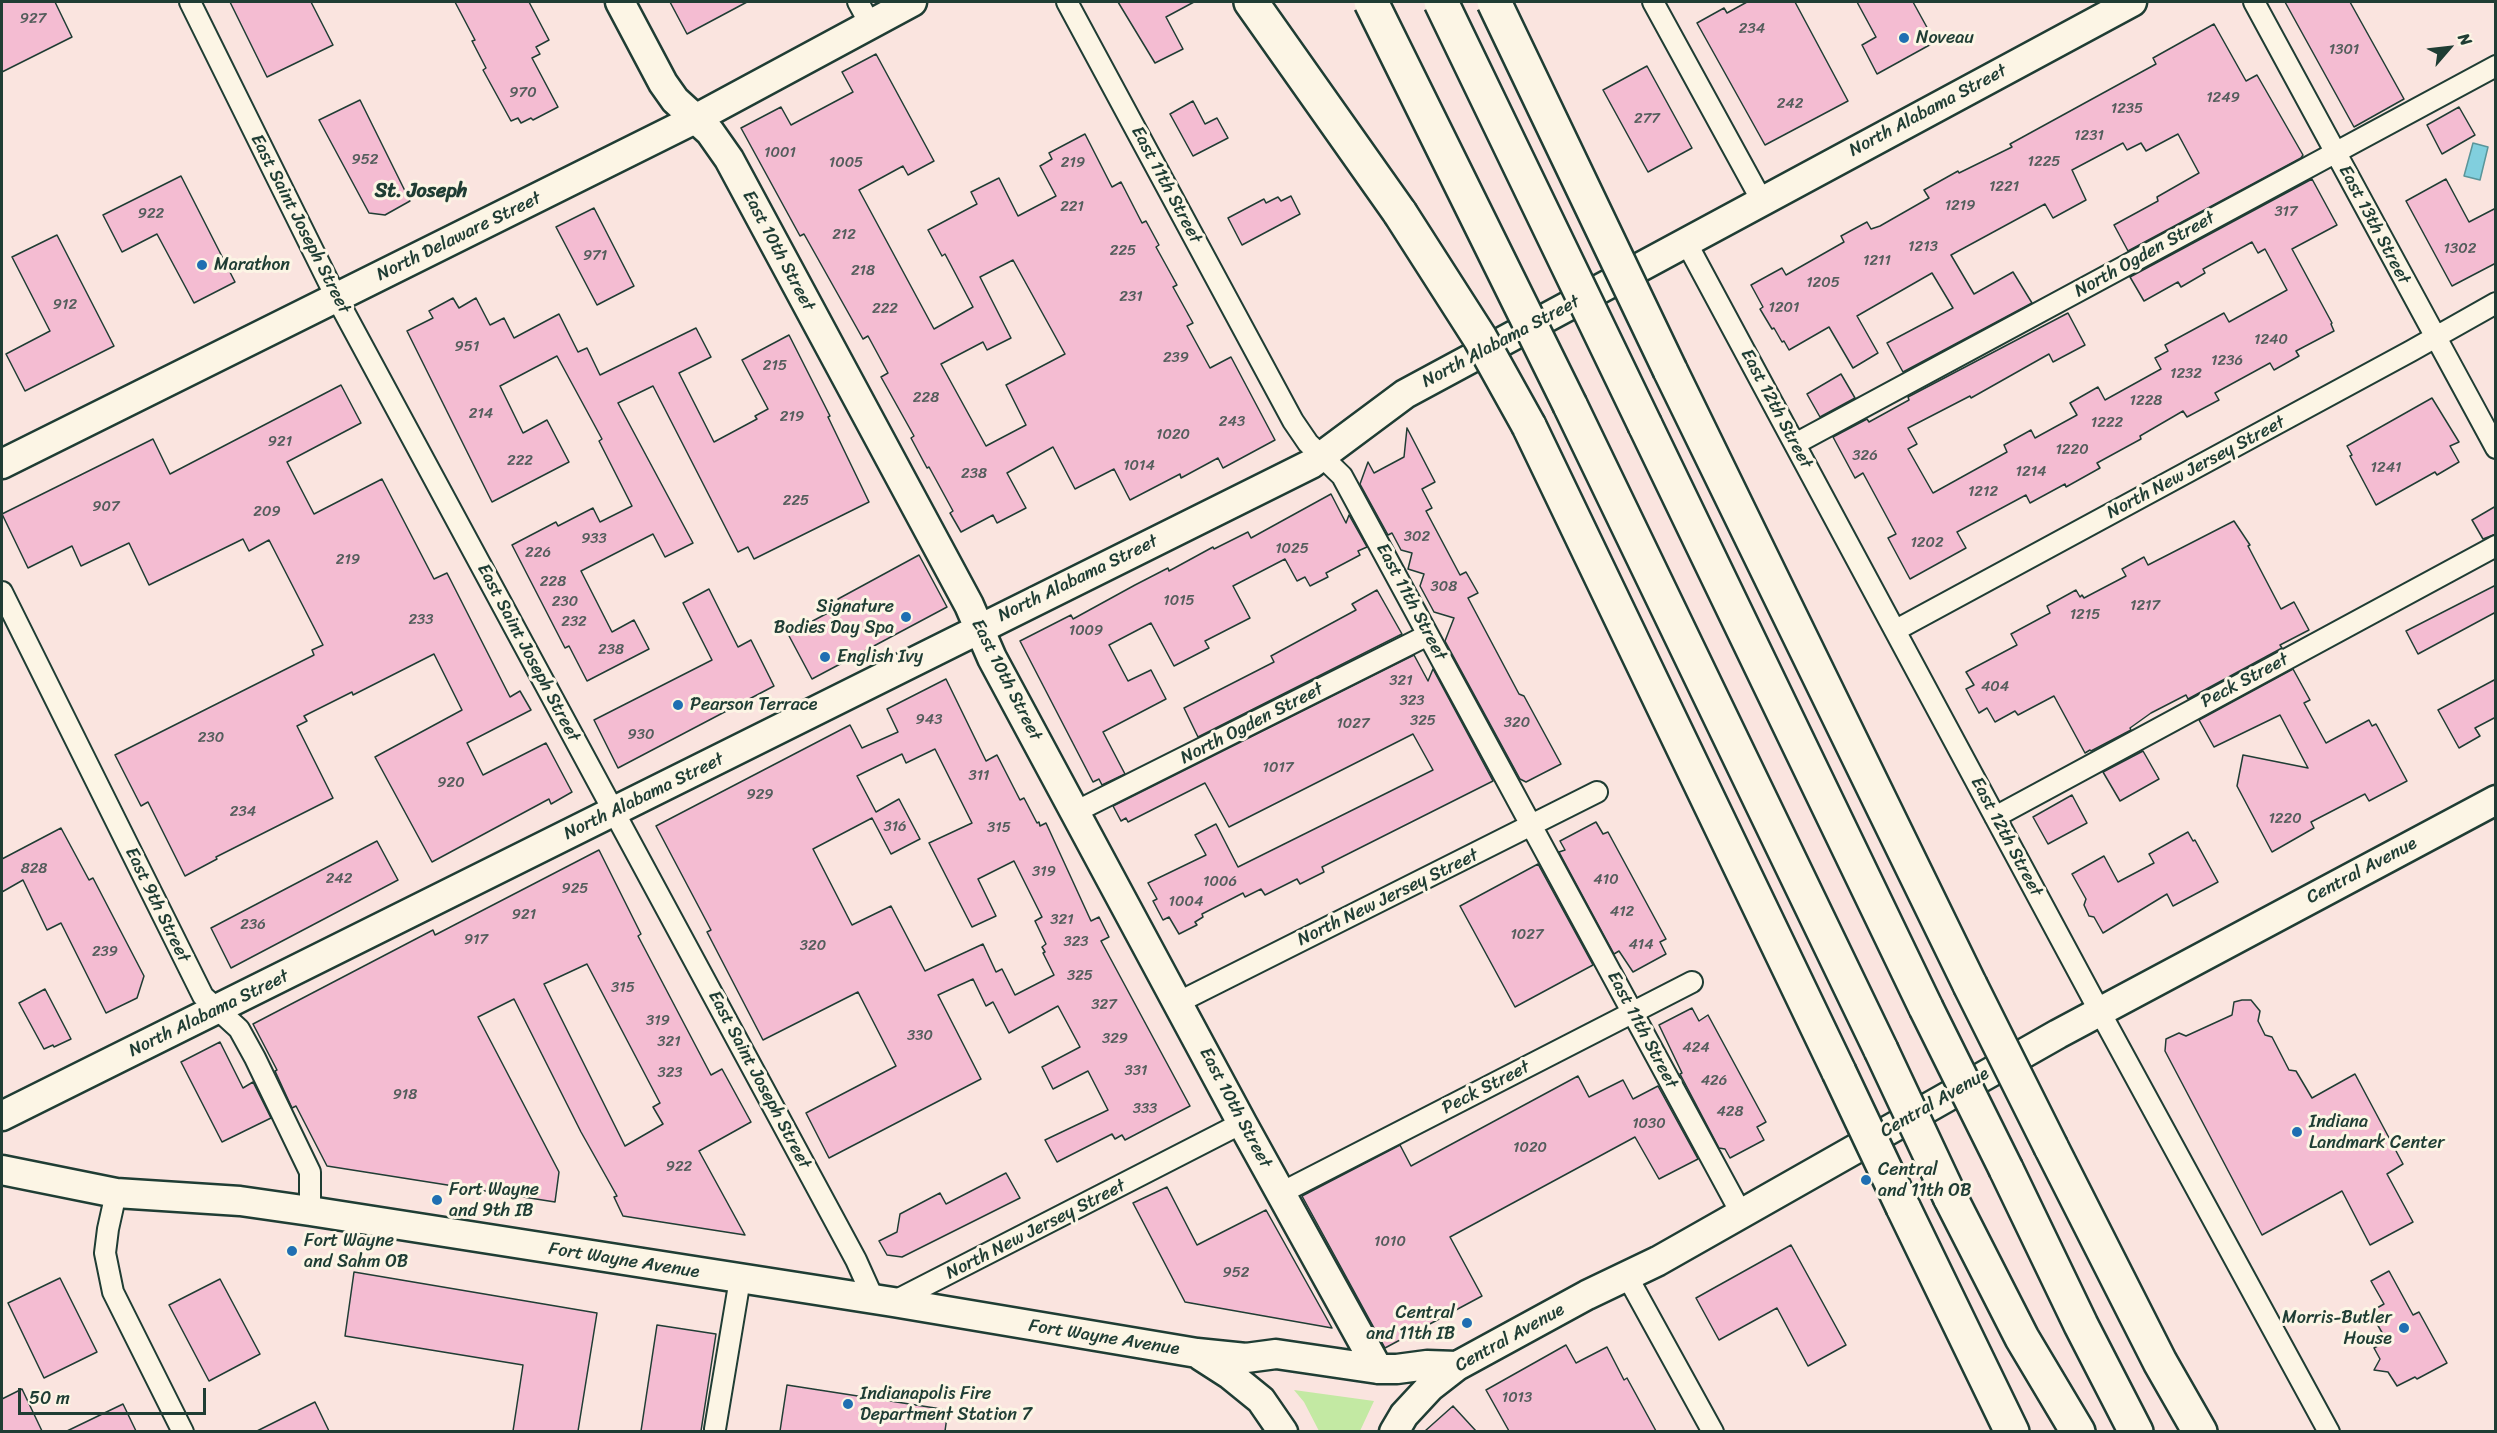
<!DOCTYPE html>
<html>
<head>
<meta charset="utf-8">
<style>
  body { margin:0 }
  #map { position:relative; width:2497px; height:1433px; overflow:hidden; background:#fae4df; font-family:Sriracha,sans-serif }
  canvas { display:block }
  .frame { position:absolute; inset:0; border:3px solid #1f3d34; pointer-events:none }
  .north { position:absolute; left:2419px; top:18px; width:60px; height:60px; -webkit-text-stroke:4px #fcf5e5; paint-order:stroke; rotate:62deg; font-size:16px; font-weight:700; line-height:24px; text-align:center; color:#1f3d34 }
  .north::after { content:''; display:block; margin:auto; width:21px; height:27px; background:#1f3d34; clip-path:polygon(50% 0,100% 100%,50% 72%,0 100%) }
  .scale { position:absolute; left:18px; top:1388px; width:188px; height:27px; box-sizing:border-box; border:3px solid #1f3d34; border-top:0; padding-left:8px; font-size:18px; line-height:21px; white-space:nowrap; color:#1f3d34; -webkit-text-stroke:4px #fcf5e5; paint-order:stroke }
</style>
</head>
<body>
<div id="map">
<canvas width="2497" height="1433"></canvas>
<div class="frame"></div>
<div class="north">N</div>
<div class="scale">50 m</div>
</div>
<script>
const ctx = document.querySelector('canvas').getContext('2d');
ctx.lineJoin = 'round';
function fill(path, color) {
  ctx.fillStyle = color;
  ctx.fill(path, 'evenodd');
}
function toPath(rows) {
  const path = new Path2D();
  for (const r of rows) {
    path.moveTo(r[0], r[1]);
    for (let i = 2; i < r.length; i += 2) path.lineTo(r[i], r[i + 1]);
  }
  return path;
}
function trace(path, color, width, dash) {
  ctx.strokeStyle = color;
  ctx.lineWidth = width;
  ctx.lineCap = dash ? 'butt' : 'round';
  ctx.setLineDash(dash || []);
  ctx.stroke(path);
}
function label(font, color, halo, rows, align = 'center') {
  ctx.font = font + ' Sriracha,sans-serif';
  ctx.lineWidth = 6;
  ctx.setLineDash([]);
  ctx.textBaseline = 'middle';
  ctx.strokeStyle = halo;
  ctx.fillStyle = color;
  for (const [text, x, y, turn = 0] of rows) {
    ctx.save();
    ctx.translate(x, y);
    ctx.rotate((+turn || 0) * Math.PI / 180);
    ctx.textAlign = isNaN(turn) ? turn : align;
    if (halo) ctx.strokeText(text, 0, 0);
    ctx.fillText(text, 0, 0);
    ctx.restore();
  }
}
fill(toPath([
  [1294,1390,1374,1401,1360,1431,1319,1431,1304,1402]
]), '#c3e9a3');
const water = toPath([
  [2473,143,2488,147,2480,180,2464,176,2473,143]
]);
fill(water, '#81cfde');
trace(water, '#5a959a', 1.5);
const building = toPath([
  [2,2,55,2,72,37,2,72,2,2],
  [230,2,311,2,333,45,267,77,230,2],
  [455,2,529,2,549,40,536,47,540,54,532,58,558,107,533,120,531,118,521,123,518,118,511,121,483,70,486,68,472,41,475,40,455,2],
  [670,2,747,2,687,34,670,2],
  [1118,2,1194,2,1166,17,1183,49,1155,63,1118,2],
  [1747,2,1795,2,1848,101,1765,145,1697,23,1724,8,1727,13,1747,2],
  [1857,2,1913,2,1935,42,1877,74,1862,45,1876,37,1857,2],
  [2285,2,2350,2,2404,99,2354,127,2285,2],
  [2214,24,2246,81,2257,75,2303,155,2301,158,2128,251,2114,225,2158,201,2157,197,2199,173,2178,134,2146,151,2141,143,2127,150,2123,143,2072,170,2086,200,2053,218,2045,204,1951,255,1974,294,2013,272,2032,303,1903,372,1887,343,1953,308,1932,273,1857,316,1878,353,1853,368,1829,327,1789,350,1784,341,1782,342,1774,328,1772,329,1760,309,1763,307,1751,285,1782,268,1786,275,1844,242,1841,236,1867,222,1871,229,1880,226,1929,198,1924,190,1958,171,1959,173,2012,147,2010,144,2156,64,2153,58,2214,24],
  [876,54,934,161,908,175,903,166,859,190,934,329,973,307,945,254,942,256,928,230,977,204,971,192,999,178,1018,216,1056,196,1040,166,1052,159,1049,153,1085,134,1112,187,1121,182,1142,223,1146,221,1159,245,1156,247,1177,285,1173,287,1193,323,1187,326,1210,368,1231,357,1275,440,1223,468,1218,458,1181,478,1180,474,1130,500,1114,469,1075,489,1053,447,1007,473,1026,508,997,523,993,515,961,532,950,513,953,511,929,467,927,468,911,438,914,436,881,377,888,373,868,336,863,339,804,234,800,236,741,128,781,107,791,125,853,92,842,72,876,54],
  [1013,260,1065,354,1006,385,1026,425,986,446,941,364,983,342,987,350,1011,338,980,277,1013,260],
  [1647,66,1692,148,1648,172,1603,90,1647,66],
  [360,100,410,201,385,215,369,213,319,120,360,100],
  [1193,101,1205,124,1217,118,1228,138,1193,156,1170,114,1193,101],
  [2459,107,2475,135,2442,154,2427,125,2459,107],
  [181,176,235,282,194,303,157,234,122,252,103,215,181,176],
  [2312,179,2337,225,2292,249,2332,323,2331,324,2334,331,2296,351,2299,356,2274,370,2270,363,2215,393,2219,400,2187,417,2183,411,2140,436,2141,439,2097,463,2100,468,2066,487,2065,484,2030,503,2026,495,1957,532,1966,548,1910,579,1888,538,1896,534,1863,473,1855,478,1833,437,1867,419,1869,422,1909,400,1908,397,2068,313,2085,345,2053,362,2049,354,1971,398,1970,396,1908,428,1917,444,1908,449,1933,493,2007,452,2004,445,2031,430,2035,438,2077,415,2070,403,2098,387,2105,400,2161,369,2155,358,2168,351,2165,345,2224,313,2229,322,2287,290,2265,249,2258,253,2252,242,2203,269,2205,273,2181,287,2178,282,2144,301,2130,277,2312,179],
  [2446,179,2469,222,2496,208,2496,263,2452,286,2406,201,2446,179],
  [1291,196,1300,214,1242,245,1228,218,1264,199,1266,203,1278,197,1281,201,1291,196],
  [594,208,634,286,597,305,556,227,594,208],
  [57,235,114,346,25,391,6,354,50,331,12,257,57,235],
  [453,298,459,308,476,298,490,325,504,318,514,338,559,314,578,352,587,348,600,375,696,328,711,357,679,373,714,442,757,419,755,416,768,409,742,360,789,335,830,416,828,417,869,502,754,559,748,547,738,552,653,386,618,403,693,543,665,557,653,534,581,571,612,632,634,620,649,649,587,681,569,646,565,648,512,545,556,522,558,526,593,508,600,522,632,506,599,441,602,439,557,356,500,386,523,433,547,420,569,462,492,502,407,331,433,318,429,311,453,298],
  [1841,374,1855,398,1820,417,1807,394,1841,374],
  [341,385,361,423,287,462,314,514,382,479,434,579,447,573,510,697,520,691,531,710,467,743,483,775,546,743,572,792,551,804,549,799,432,862,375,757,462,710,434,654,353,695,352,692,304,716,307,721,297,726,333,798,216,857,217,859,185,876,148,802,141,806,115,755,314,655,312,650,323,645,269,540,249,551,243,539,149,585,129,543,81,566,72,546,28,568,2,514,153,439,170,474,341,385],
  [2432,398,2459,442,2450,446,2459,462,2437,475,2435,472,2376,505,2350,456,2352,455,2347,446,2432,398],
  [1407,428,1435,482,1422,489,1432,508,1426,511,1460,575,1466,572,1478,593,1468,598,1519,694,1524,696,1561,764,1526,782,1520,779,1445,641,1454,618,1434,612,1420,586,1424,574,1408,569,1412,553,1401,550,1392,533,1388,535,1360,484,1368,462,1374,473,1404,457,1407,428],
  [1331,494,1346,523,1349,515,1367,547,1358,551,1360,555,1326,573,1328,577,1310,586,1305,577,1297,581,1285,559,1233,586,1250,618,1205,641,1209,648,1174,666,1151,623,1109,645,1128,681,1151,670,1166,699,1103,732,1125,774,1102,785,1099,779,1093,782,1020,641,1071,615,1073,619,1135,585,1168,568,1169,571,1213,547,1214,549,1248,532,1251,538,1331,494],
  [2496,506,2496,534,2483,539,2472,520,2496,506],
  [2234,521,2250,545,2248,546,2281,609,2294,602,2309,630,2280,645,2282,648,2188,699,2186,695,2151,713,2130,728,2131,730,2091,751,2090,750,2085,753,2054,696,2018,715,2015,711,1995,722,1987,708,1979,713,1966,689,1974,685,1966,672,2017,645,2011,634,2050,613,2047,606,2076,590,2080,597,2082,595,2084,598,2126,576,2122,569,2144,557,2148,565,2234,521],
  [919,555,947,607,812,679,788,634,841,606,838,599,919,555],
  [2496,585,2496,612,2418,654,2406,631,2496,585],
  [709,589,738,647,751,640,774,686,618,768,594,720,712,660,683,603,709,589],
  [1377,590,1402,634,1198,737,1184,708,1274,662,1271,656,1356,610,1352,604,1377,590],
  [1414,655,1428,681,1433,669,1493,781,1322,867,1324,872,1300,884,1297,879,1265,895,1261,889,1245,897,1243,893,1202,914,1203,917,1195,922,1197,925,1179,934,1169,917,1163,920,1153,901,1157,899,1148,883,1206,855,1195,835,1216,824,1238,867,1433,770,1413,734,1229,827,1205,783,1128,822,1126,818,1121,821,1113,806,1414,655],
  [2293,669,2310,700,2304,703,2326,743,2369,720,2372,726,2376,724,2407,781,2369,801,2365,794,2311,822,2314,828,2272,852,2237,786,2243,755,2308,768,2280,715,2214,747,2199,720,2293,669],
  [946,679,986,761,997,755,1020,800,1024,798,1037,823,1039,822,1040,826,1046,823,1091,921,1099,917,1109,937,1101,941,1190,1106,1125,1140,1122,1135,1115,1139,1112,1134,1057,1162,1045,1140,1108,1110,1088,1071,1053,1089,1042,1067,1080,1047,1058,1006,1009,1033,993,1002,986,1006,973,979,938,995,981,1079,829,1158,806,1113,896,1066,858,992,763,1040,707,932,711,930,656,826,850,725,862,748,898,732,887,709,946,679],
  [935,749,972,823,929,843,972,927,996,916,978,879,1014,861,1042,917,1035,921,1046,944,1042,947,1045,952,1043,953,1054,975,1015,995,1002,969,996,972,983,944,925,971,891,906,852,925,813,849,872,818,891,854,920,839,899,799,876,812,857,776,902,754,906,763,935,749],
  [2496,679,2496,717,2475,728,2480,736,2459,748,2438,710,2496,679],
  [2143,751,2159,779,2120,801,2103,772,2143,751],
  [2072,795,2087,823,2048,844,2033,817,2072,795],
  [1596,822,1603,834,1608,832,1666,939,1660,942,1666,954,1633,972,1619,951,1614,954,1559,852,1565,850,1560,841,1596,822],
  [61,828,89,880,93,878,144,976,137,998,106,1013,61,923,47,930,23,880,2,892,2,859,61,828],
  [2188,832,2193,841,2195,840,2218,882,2173,906,2167,894,2103,933,2094,917,2089,916,2084,905,2086,899,2072,874,2104,856,2118,882,2154,863,2149,854,2188,832],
  [377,841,398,880,231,968,211,928,377,841],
  [599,850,641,934,638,936,711,1075,722,1069,751,1122,699,1151,745,1235,623,1216,614,1197,617,1196,581,1132,514,999,478,1017,559,1172,555,1202,327,1166,296,1106,292,1108,275,1071,277,1070,253,1024,433,930,435,935,599,850],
  [587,964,660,1103,653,1107,663,1124,625,1146,544,984,587,964],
  [1538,864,1593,965,1515,1007,1460,906,1538,864],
  [45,989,71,1039,54,1047,53,1045,44,1049,19,1003,45,989],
  [2242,1000,2251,1000,2260,1011,2258,1021,2265,1035,2272,1037,2289,1070,2296,1071,2312,1098,2355,1074,2403,1164,2387,1174,2413,1222,2370,1245,2342,1191,2262,1235,2165,1051,2166,1039,2179,1033,2186,1036,2232,1015,2234,1002,2242,1000],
  [1692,1008,1699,1021,1708,1015,1766,1122,1757,1127,1764,1140,1730,1158,1725,1149,1719,1148,1680,1074,1682,1073,1659,1025,1692,1008],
  [220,1042,243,1088,253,1082,271,1118,222,1142,181,1062,220,1042],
  [1578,1076,1589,1097,1623,1080,1633,1099,1658,1086,1698,1159,1659,1179,1635,1137,1450,1237,1482,1296,1385,1348,1302,1196,1400,1145,1411,1166,1578,1076],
  [1006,1173,1020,1198,902,1257,887,1255,879,1241,897,1232,900,1214,940,1193,946,1204,1006,1173],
  [1167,1187,1197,1245,1266,1210,1332,1328,1185,1302,1133,1203,1167,1187],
  [1791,1245,1846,1345,1808,1366,1777,1308,1719,1340,1696,1298,1791,1245],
  [2389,1271,2413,1315,2419,1312,2447,1363,2417,1379,2415,1377,2397,1386,2388,1372,2374,1370,2380,1359,2374,1348,2387,1341,2370,1312,2384,1304,2371,1281,2389,1271],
  [354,1272,597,1313,578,1431,513,1431,523,1365,345,1336,354,1272],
  [60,1278,97,1352,44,1378,8,1303,60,1278],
  [220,1279,260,1354,209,1381,169,1305,220,1279],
  [657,1325,716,1334,701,1431,641,1431,657,1325],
  [1566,1345,1576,1363,1607,1347,1624,1380,1627,1378,1656,1431,1509,1431,1486,1390,1566,1345],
  [787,1385,948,1410,945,1431,780,1431,787,1385],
  [22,1389,42,1431,2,1431,2,1399,22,1389],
  [315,1402,329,1431,257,1431,315,1402],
  [123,1404,136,1431,67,1431,123,1404],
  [1453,1406,1476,1431,1425,1431,1453,1406]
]);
fill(building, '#f4bcd2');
trace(building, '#1f3d34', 1.5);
const street = toPath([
  [190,2,336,297,856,1260,874,1300],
  [858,2,870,24],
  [1067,2,1293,421,1308,443,1342,476,1741,1213],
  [1653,2,1762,201],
  [2254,2,2496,448],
  [1686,242,2100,1012,2329,1432],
  [1795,444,2496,66],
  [2,592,203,996,239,1029,255,1058,310,1172,310,1211],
  [1896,630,2411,351,2496,303],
  [1075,812,1428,635],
  [1995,817,2496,546],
  [1177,1003,1597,792],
  [116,1193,108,1229,105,1253,113,1292,183,1432],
  [1281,1193,1692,982],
  [1627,1276,1713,1432],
  [893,1302,1242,1123],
  [715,1429,740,1279]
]);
const secondary = toPath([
  [620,2,663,83,675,100,710,132,729,159,969,605,992,658,1242,1123,1378,1369],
  [2,464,695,119,912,2],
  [2,1116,1311,464,1405,394,2132,2],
  [2,1170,116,1193,240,1201,310,1211,893,1302,1197,1353,1246,1358,1276,1354,1378,1369,1397,1369,1427,1365,1457,1366],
  [1201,1356,1229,1374,1261,1400,1283,1432],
  [1394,1432,1404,1415,1430,1387,1457,1366,1587,1295,1658,1261,2058,1034,2496,800]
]);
const highway = toPath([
  [1251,2,1400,213],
  [1670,370,1970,985],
  [1570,405,1881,1050],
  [1645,425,1926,1008],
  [1529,426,1839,1072],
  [2051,1147,2160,1362,2200,1432],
  [2006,1169,2081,1325,2136,1432],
  [1950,1197,2022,1338,2078,1432],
  [1903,1207,2012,1432]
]);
trace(street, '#1f3d34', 24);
trace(secondary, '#1f3d34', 33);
trace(highway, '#1f3d34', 38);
trace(street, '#fcf5e5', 20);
trace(secondary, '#fcf5e5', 28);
trace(highway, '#fcf5e5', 33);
const highwayBridge = toPath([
  [1371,2,1570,405],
  [1441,2,1645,425],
  [1494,2,1670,370],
  [1400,213,1480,338,1529,426],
  [1970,985,2051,1147],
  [1926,1008,2006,1169],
  [1881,1050,1950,1197],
  [1839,1072,1903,1207]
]);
trace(highwayBridge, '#1f3d34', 38, []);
trace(highwayBridge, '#fcf5e5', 33);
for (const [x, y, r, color] of [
  [1904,38,6,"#1f6fb2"],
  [202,265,6,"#1f6fb2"],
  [906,617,6,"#1f6fb2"],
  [825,657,6,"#1f6fb2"],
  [678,705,6,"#1f6fb2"],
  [2297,1132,6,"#1f6fb2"],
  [1866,1180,6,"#1f6fb2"],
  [437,1200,6,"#1f6fb2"],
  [292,1251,6,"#1f6fb2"],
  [1467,1323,6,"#1f6fb2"],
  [2404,1328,6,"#1f6fb2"],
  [848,1404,6,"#1f6fb2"]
]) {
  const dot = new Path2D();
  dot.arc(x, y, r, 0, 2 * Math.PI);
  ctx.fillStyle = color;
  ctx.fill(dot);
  trace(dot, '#fcf5e5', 2);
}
label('15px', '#545d5c', null, [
  ["927",33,19],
  ["234",1752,29],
  ["1301",2344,50],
  ["970",523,93],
  ["1249",2223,98],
  ["242",1790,104],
  ["1235",2127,109],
  ["277",1647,119],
  ["1231",2089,136],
  ["1001",780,153],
  ["952",365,160],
  ["1225",2044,162],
  ["1005",846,163],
  ["219",1073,163],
  ["1221",2004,187],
  ["1219",1960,206],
  ["221",1072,207],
  ["317",2286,212],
  ["922",151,214],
  ["212",844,235],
  ["1213",1923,247],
  ["1302",2460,249],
  ["225",1123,251],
  ["971",595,256],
  ["1211",1877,261],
  ["218",863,271],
  ["1205",1823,283],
  ["231",1131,297],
  ["912",65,305],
  ["1201",1784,308],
  ["222",885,309],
  ["1240",2271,340],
  ["951",467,347],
  ["239",1176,358],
  ["1236",2227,361],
  ["215",775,366],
  ["1232",2186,374],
  ["228",926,398],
  ["1228",2146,401],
  ["214",481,414],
  ["219",792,417],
  ["243",1232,422],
  ["1222",2107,423],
  ["1020",1173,435],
  ["921",280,442],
  ["1220",2072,450],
  ["326",1865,456],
  ["222",520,461],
  ["1014",1139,466],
  ["1241",2386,468],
  ["1214",2031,472],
  ["238",974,474],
  ["1212",1983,492],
  ["225",796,501],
  ["907",106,507],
  ["209",267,512],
  ["302",1417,537],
  ["933",594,539],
  ["1202",1927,543],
  ["1025",1292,549],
  ["226",538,553],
  ["219",348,560],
  ["228",553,582],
  ["308",1444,587],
  ["1015",1179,601],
  ["230",565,602],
  ["1217",2145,606],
  ["1215",2085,615],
  ["233",421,620],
  ["232",574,622],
  ["1009",1086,631],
  ["238",611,650],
  ["321",1401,681],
  ["404",1995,687],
  ["323",1412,701],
  ["943",929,720],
  ["325",1423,721],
  ["320",1517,723],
  ["1027",1353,724],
  ["930",641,735],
  ["230",211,738],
  ["1017",1278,768],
  ["311",979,776],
  ["920",451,783],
  ["929",760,795],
  ["234",243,812],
  ["1220",2285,819],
  ["316",895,827],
  ["315",999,828],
  ["828",34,869],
  ["319",1044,872],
  ["242",339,879],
  ["410",1606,880],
  ["1006",1220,882],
  ["925",575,889],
  ["1004",1186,902],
  ["412",1622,912],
  ["921",524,915],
  ["321",1062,920],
  ["236",253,925],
  ["1027",1527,935],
  ["917",476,940],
  ["323",1076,942],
  ["414",1641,945],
  ["320",813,946],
  ["239",105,952],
  ["325",1080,976],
  ["315",623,988],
  ["327",1104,1005],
  ["319",658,1021],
  ["330",920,1036],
  ["329",1115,1039],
  ["321",669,1042],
  ["424",1696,1048],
  ["331",1136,1071],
  ["323",670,1073],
  ["426",1714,1081],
  ["918",405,1095],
  ["333",1145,1109],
  ["428",1730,1112],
  ["1030",1649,1124],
  ["1020",1530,1148],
  ["922",679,1167],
  ["1010",1390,1242],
  ["952",1236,1273],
  ["1013",1517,1398]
]);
label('18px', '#1f3d34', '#fcf5e5', [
  ["Noveau",1916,38],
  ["Marathon",214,265],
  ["Signature",894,607,"right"],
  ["Bodies Day Spa",894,628,"right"],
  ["English Ivy",837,657],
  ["Pearson Terrace",690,705],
  ["Indiana",2309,1122],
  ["Landmark Center",2309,1143],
  ["Central",1878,1170],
  ["and 11th OB",1878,1191],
  ["Fort Wayne",449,1190],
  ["and 9th IB",449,1211],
  ["Fort Wayne",304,1241],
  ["and Sahm OB",304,1262],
  ["Central",1455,1313,"right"],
  ["and 11th IB",1455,1334,"right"],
  ["Morris-Butler",2392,1318,"right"],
  ["House",2392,1339,"right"],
  ["Indianapolis Fire",860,1394],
  ["Department Station 7",860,1415]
], 'left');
label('18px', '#1f3d34', '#fcf5e5', [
  ["North Alabama Street",1928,111,-28],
  ["East 11th Street",1166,185,62],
  ["East Saint Joseph Street",300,224,63],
  ["East 13th Street",2374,225,62],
  ["North Delaware Street",459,237,-26],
  ["East 10th Street",778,251,62],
  ["North Ogden Street",2145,255,-29],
  ["North Alabama Street",1501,342,-28],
  ["East 12th Street",1776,409,62],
  ["North New Jersey Street",2196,468,-28],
  ["North Alabama Street",1078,579,-26],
  ["East 11th Street",1411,602,62],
  ["East Saint Joseph Street",528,653,62],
  ["East 10th Street",1006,680,63],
  ["Peck Street",2245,681,-28],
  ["North Ogden Street",1252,724,-27],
  ["North Alabama Street",644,797,-26],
  ["East 12th Street",2006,837,62],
  ["Central Avenue",2362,871,-28],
  ["North New Jersey Street",1388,898,-26],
  ["East 9th Street",157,905,64],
  ["North Alabama Street",209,1014,-26],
  ["East 11th Street",1642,1030,62],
  ["East Saint Joseph Street",759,1080,62],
  ["Peck Street",1486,1088,-27],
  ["Central Avenue",1935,1103,-30],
  ["East 10th Street",1235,1108,62],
  ["North New Jersey Street",1036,1230,-27],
  ["Fort Wayne Avenue",624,1261,9],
  ["Fort Wayne Avenue",1104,1338,9],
  ["Central Avenue",1510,1338,-29]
]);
label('bold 20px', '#1f3d34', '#fcf5e5', [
  ["St. Joseph",421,192]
]);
</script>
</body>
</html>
